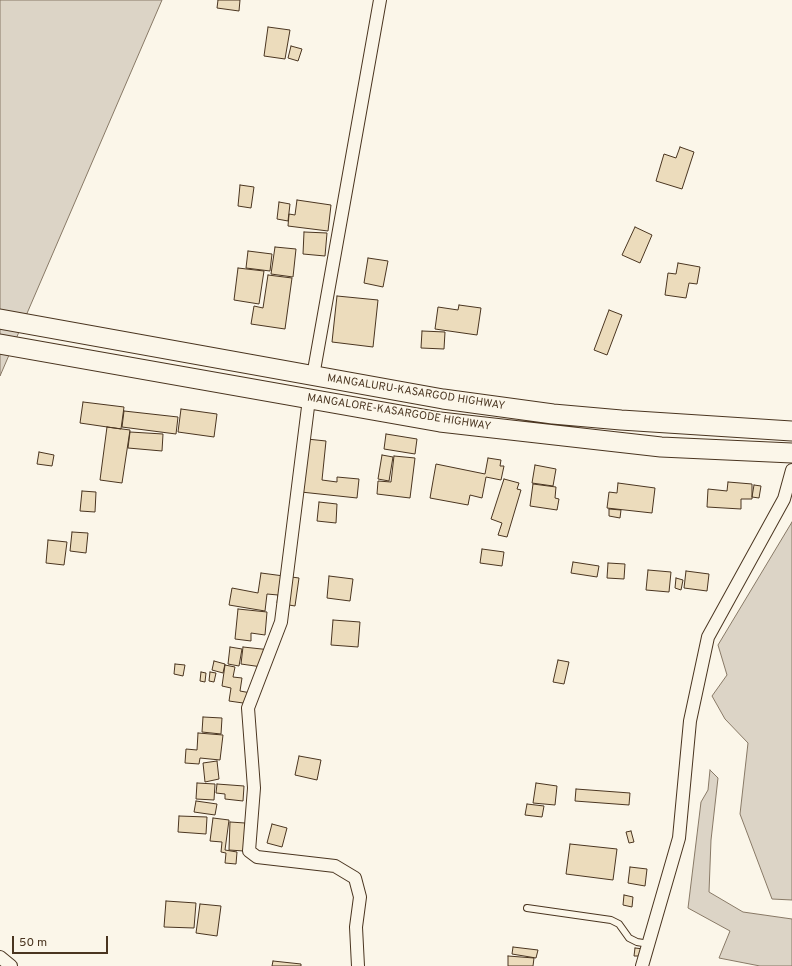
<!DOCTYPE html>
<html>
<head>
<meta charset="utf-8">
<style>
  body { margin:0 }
  #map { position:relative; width:792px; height:966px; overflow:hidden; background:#fbf6e9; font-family:Overpass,sans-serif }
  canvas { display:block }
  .scale { position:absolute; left:12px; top:936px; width:96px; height:18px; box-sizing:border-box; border:2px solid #4a3520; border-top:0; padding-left:5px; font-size:12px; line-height:14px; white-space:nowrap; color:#4a3520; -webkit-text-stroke:3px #fbf6e9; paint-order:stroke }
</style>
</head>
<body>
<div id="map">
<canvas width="792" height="966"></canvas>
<div class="scale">50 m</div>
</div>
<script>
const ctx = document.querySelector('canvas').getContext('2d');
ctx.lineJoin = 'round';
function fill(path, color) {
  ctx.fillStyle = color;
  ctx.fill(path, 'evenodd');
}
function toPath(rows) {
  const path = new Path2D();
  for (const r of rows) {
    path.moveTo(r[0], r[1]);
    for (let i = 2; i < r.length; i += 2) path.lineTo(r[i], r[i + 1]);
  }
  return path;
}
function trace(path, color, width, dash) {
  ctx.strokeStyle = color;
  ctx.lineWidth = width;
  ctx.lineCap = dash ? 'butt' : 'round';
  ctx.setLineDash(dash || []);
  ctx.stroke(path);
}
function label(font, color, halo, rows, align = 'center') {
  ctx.font = font + ' Overpass,sans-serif';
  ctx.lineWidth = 3;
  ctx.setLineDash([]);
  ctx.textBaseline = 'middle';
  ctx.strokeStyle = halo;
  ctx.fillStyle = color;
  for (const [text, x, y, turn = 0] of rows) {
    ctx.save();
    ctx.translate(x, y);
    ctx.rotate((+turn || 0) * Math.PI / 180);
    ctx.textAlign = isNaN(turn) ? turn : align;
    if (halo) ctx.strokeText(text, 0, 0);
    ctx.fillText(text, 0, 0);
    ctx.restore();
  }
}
const water = toPath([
  [0,0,162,0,0,376,0,0],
  [792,522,792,900,772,899,740,814,748,743,725,719,712,696,727,675,718,645,792,522],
  [710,770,718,778,711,840,709,892,743,912,792,919,792,966,760,966,719,958,730,931,688,908,701,802,708,790,710,770]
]);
fill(water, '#dcd4c6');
trace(water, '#887966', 1);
const building = toPath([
  [218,0,240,0,239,11,217,8,218,0],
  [268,27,290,30,285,59,264,56,268,27],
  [291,46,302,49,298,61,288,58,291,46],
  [680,147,694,152,682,189,656,181,664,154,676,158,680,147],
  [240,185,254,187,251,208,238,206,240,185],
  [297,200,331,205,328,231,288,226,289,214,295,215,297,200],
  [279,202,290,204,288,221,277,219,279,202],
  [635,227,652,235,640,263,622,255,635,227],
  [304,232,327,233,325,256,303,254,304,232],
  [275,247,296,249,293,277,271,274,275,247],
  [248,251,272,254,270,271,246,268,248,251],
  [368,258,388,261,383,287,364,283,368,258],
  [678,263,700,267,697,284,689,283,686,298,665,295,668,273,676,274,678,263],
  [238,268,264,271,259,304,234,300,238,268],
  [268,275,292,278,285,329,251,324,254,306,263,308,268,275],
  [337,296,378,300,373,347,332,342,337,296],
  [459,305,481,308,477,335,435,329,438,307,458,310,459,305],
  [609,310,622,315,607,355,594,350,609,310],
  [422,331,445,332,444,349,421,348,422,331],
  [83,402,124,407,121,429,80,423,83,402],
  [181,409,217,414,214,437,178,432,181,409],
  [124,411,178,417,176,434,122,427,124,411],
  [107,427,130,430,122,483,100,480,107,427],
  [130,432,163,434,162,451,128,448,130,432],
  [386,434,417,439,415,454,384,449,386,434],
  [307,439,326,441,322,480,337,482,337,477,359,479,357,498,301,492,307,439],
  [39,452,54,455,52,466,37,464,39,452],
  [382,455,393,457,389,481,378,479,382,455],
  [394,456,415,458,410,498,377,494,378,481,391,482,394,456],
  [488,458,501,460,500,466,504,466,501,480,486,477,482,498,470,495,468,505,430,498,436,464,485,474,488,458],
  [535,465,556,469,553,486,532,483,535,465],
  [504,479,519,483,517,489,521,490,507,537,498,535,502,523,491,519,504,479],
  [728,482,752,484,752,499,741,499,741,509,707,507,708,489,727,491,728,482],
  [618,483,655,488,652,513,607,508,609,492,617,493,618,483],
  [533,484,556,487,555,498,559,499,557,510,530,506,533,484],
  [754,485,761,486,759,498,752,497,754,485],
  [82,491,96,492,95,512,80,511,82,491],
  [319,502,337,504,336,523,317,521,319,502],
  [609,509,621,510,620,518,609,516,609,509],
  [72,532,88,533,86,553,70,551,72,532],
  [48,540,67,542,64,565,46,563,48,540],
  [482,549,504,552,502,566,480,563,482,549],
  [573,562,599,566,597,577,571,573,573,562],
  [608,563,625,564,624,579,607,578,608,563],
  [648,570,671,572,669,592,646,590,648,570],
  [686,571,709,574,707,591,684,588,686,571],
  [261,573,299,578,295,606,277,603,278,595,267,594,265,611,229,605,232,588,258,593,261,573],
  [329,576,353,579,350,601,327,598,329,576],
  [676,578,683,580,681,590,675,588,676,578],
  [238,609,267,612,265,635,251,633,251,641,235,639,238,609],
  [333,620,360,622,358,647,331,645,333,620],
  [230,647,242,649,239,666,228,664,230,647],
  [243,647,271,650,269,668,241,664,243,647],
  [558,660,569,662,564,684,553,682,558,660],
  [214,661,225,664,223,673,212,670,214,661],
  [175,664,185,665,183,676,174,674,175,664],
  [225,665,235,667,233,677,242,678,240,691,251,693,250,704,229,701,231,688,222,686,225,665],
  [201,672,206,673,205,682,200,681,201,672],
  [210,672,216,673,214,682,209,681,210,672],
  [203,717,222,718,221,734,202,732,203,717],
  [198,733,223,735,220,760,200,758,199,764,185,763,186,749,197,750,198,733],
  [299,756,321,760,317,780,295,775,299,756],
  [217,761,219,779,205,782,203,763,217,761],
  [197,783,215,784,214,800,196,799,197,783],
  [536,783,557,786,555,805,533,803,536,783],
  [217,784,244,786,243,801,225,799,225,794,216,793,217,784],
  [576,789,630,793,629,805,575,801,576,789],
  [196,801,217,804,215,815,194,812,196,801],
  [527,804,544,806,542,817,525,815,527,804],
  [179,816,207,817,206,834,178,832,179,816],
  [213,818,229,820,225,850,237,852,236,864,225,863,226,853,221,852,222,842,210,841,213,818],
  [230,822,245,823,244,851,229,850,230,822],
  [272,824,287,828,282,847,267,843,272,824],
  [631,831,634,842,629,843,626,832,631,831],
  [570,844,617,849,613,880,566,874,570,844],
  [630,867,647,869,645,886,628,883,630,867],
  [624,895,633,897,632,907,623,905,624,895],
  [166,901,196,903,194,928,164,927,166,901],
  [200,904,221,906,217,936,196,933,200,904],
  [513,947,538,950,536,958,512,954,513,947],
  [635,948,644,949,643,956,634,956,635,948],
  [508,956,534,958,533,966,508,966,508,956],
  [273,961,301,964,301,966,272,966,273,961]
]);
fill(building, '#ecdcbc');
trace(building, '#4a3520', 1);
const service = toPath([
  [527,908,611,920,619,924,629,938,637,942,649,944]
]);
const minor = toPath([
  [313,376,380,0],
  [309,399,281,622,248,708,254,788,249,851,257,857,335,866,355,878,360,897,356,927,358,966],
  [0,957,11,966],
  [642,966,679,838,690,721,708,637,784,499,792,470]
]);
const trunk = toPath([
  [0,319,443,399,553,414,621,420,792,431],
  [0,344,440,422,661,447,792,453]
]);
trace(service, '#4a3520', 8);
trace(minor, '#4a3520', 14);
trace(trunk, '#4a3520', 21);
trace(service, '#fbf6e9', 6);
trace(minor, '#fbf6e9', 12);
trace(trunk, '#fbf6e9', 19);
label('11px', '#4a3520', '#fbf6e9', [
  ["MANGALURU-KASARGOD HIGHWAY",416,393,9],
  ["MANGALORE-KASARGODE HIGHWAY",399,413,9]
]);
</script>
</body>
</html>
